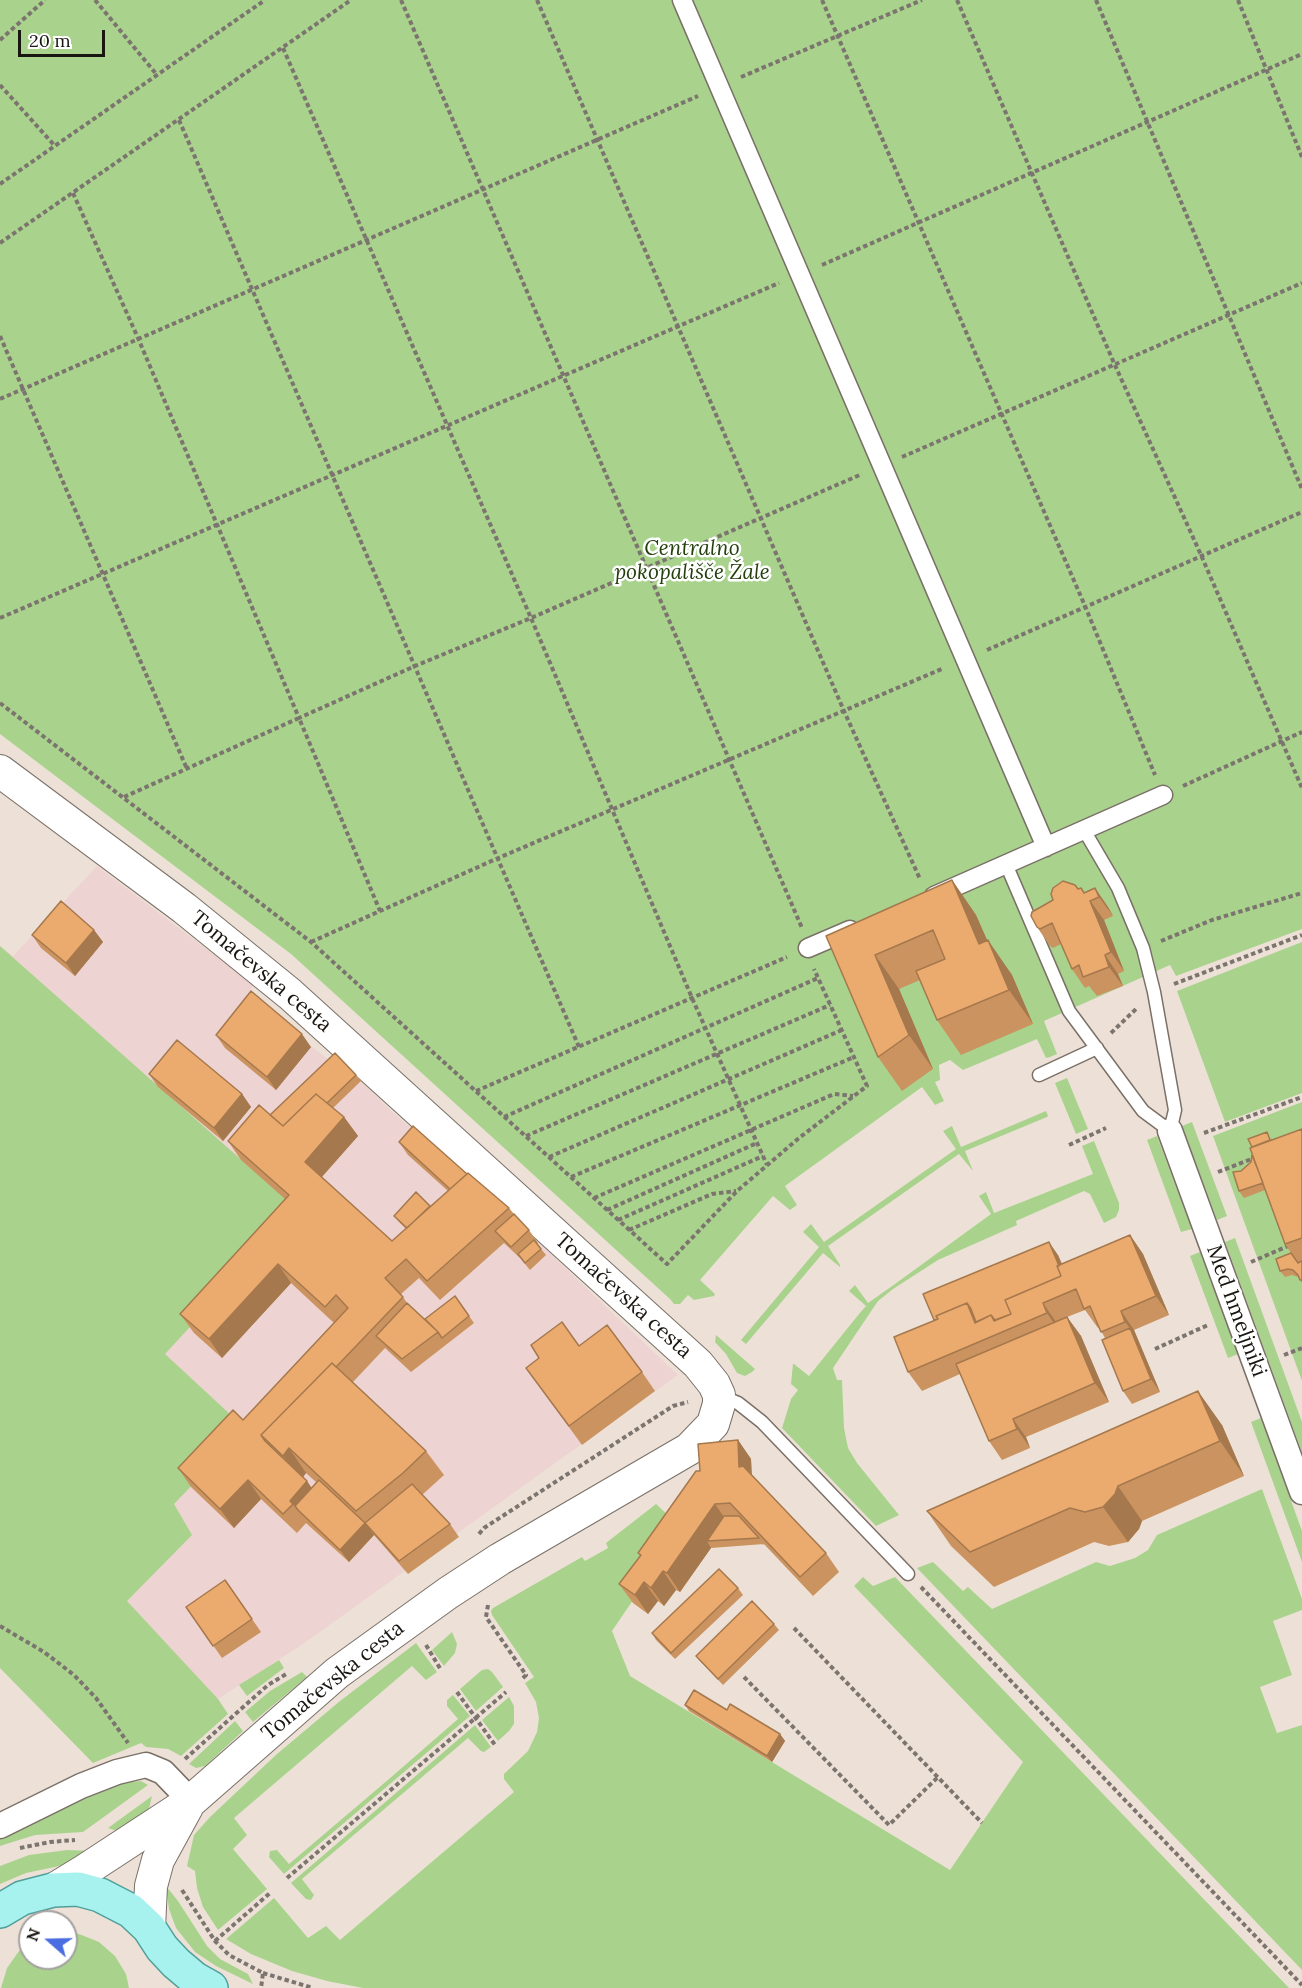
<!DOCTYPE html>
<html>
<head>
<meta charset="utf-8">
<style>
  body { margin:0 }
  #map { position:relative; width:1302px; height:1988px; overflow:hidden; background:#ede1d7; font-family:Lora,serif }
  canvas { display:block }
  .north { position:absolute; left:18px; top:1910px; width:60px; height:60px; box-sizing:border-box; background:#fff; border:2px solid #a3a1a0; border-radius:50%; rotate:290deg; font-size:16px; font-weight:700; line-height:24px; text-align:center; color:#191511 }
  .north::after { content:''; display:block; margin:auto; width:21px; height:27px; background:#4a6ee1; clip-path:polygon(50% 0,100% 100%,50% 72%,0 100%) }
  .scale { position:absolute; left:18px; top:30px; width:87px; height:27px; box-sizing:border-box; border:3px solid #191511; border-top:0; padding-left:8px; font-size:18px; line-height:21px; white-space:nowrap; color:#191511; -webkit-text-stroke:4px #fff; paint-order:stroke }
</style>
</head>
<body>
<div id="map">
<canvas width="1302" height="1988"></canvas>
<div class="north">N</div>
<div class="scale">20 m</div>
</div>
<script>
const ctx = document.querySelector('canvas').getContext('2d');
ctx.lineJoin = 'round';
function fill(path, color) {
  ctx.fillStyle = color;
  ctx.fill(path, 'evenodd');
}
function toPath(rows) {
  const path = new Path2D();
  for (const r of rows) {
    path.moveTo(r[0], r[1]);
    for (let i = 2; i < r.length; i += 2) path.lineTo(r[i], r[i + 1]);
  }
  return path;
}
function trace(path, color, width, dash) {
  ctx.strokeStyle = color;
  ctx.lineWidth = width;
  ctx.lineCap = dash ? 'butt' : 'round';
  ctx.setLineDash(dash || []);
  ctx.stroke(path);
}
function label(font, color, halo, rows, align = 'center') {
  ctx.font = font + ' Lora,serif';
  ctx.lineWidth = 5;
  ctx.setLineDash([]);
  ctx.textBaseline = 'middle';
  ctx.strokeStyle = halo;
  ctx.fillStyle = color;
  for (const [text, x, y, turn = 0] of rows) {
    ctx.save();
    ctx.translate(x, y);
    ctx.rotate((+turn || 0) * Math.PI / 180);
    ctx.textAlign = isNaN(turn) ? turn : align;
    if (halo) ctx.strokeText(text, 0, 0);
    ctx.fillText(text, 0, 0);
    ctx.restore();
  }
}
fill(toPath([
  [97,866,254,985,247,994,311,1046,334,1064,340,1059,387,1107,518,1223,678,1375,303,1644,218,1699,93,1763,0,1668,0,946,13,956]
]), '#edd3d1');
fill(toPath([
  [0,0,1302,0,1302,929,1176,976,1170,965,1044,1021,1057,1054,1050,1057,1046,1058,1037,1039,963,1070,950,1060,939,1065,940,1080,935,1082,944,1101,935,1105,922,1087,785,1186,797,1205,790,1210,773,1196,700,1280,715,1294,714,1296,694,1300,688,1295,680,1304,674,1304,670,1299,291,954,0,734],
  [1302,942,1302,1093,1225,1122,1177,991],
  [0,946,298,1210,165,1354,246,1429,174,1504,192,1535,127,1601,218,1699,228,1714,181,1756,168,1749,146,1747,141,1743,93,1763,0,1668],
  [1067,1078,1088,1129,1076,1134,1055,1083],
  [1302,1102,1302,1381,1213,1136],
  [1046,1111,1048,1116,1047,1117,965,1151,973,1171,959,1154,828,1246,840,1265,840,1267,823,1253,746,1344,741,1340,819,1247,803,1232,811,1224,824,1242,956,1149,943,1131,952,1126,961,1147],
  [1192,1122,1227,1216,1217,1220,1182,1126],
  [1157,1136,1192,1229,1181,1232,1147,1140],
  [1094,1141,1119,1203,1119,1210,1116,1217,1104,1223,1090,1194,1084,1191,1016,1221,1017,1225,938,1260,893,1289,878,1301,833,1368,837,1380,842,1380,844,1428,848,1448,857,1463,899,1515,876,1526,782,1428,791,1399,798,1390,791,1384,793,1364,794,1364,809,1376,859,1314,866,1306,849,1291,855,1285,868,1303,895,1284,991,1214,979,1196,986,1192,994,1213,1093,1174,1082,1146],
  [1235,1238,1302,1422,1302,1453,1225,1242],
  [1200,1252,1238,1354,1228,1358,1190,1256],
  [716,1335,755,1369,752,1372,745,1376,737,1373,726,1354,715,1342],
  [1261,1418,1302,1531,1302,1562,1251,1422],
  [1262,1489,1302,1599,1302,1610,1273,1621,1292,1675,1260,1687,1277,1733,1302,1725,1302,1970,917,1568,933,1562,963,1591,968,1587,992,1609,1096,1562,1110,1566,1135,1558,1148,1550,1157,1535],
  [656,1504,682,1528,612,1631,630,1676,950,1870,1023,1762,854,1586,863,1577,873,1586,895,1577,1289,1988,363,1988,327,1981,292,1971,251,1954,226,1939,274,1898,308,1938,326,1926,340,1940,514,1792,504,1779,504,1774,528,1751,537,1732,539,1718,536,1702,525,1683,534,1677,492,1615,491,1611,493,1608,582,1557,585,1561,608,1548,606,1543],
  [452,1632,457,1644,455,1653,444,1666,432,1650],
  [416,1643,437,1672,426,1680,412,1666,234,1818,247,1835,233,1849,267,1889,218,1930,203,1907,197,1888,195,1871,187,1866,194,1835,210,1817,277,1754,340,1701],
  [279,1660,284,1668,247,1696,239,1685],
  [488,1669,492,1672,503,1687,476,1711,460,1689,482,1670],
  [302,1672,307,1677,253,1722,245,1712,270,1691],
  [453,1695,470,1716,284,1874,269,1857,270,1851,277,1850,289,1864,389,1779,458,1719,447,1706,447,1700],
  [509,1697,514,1706,514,1724,509,1731,498,1741,482,1720],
  [235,1721,243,1731,205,1766,196,1768,189,1764],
  [475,1725,491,1747,484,1752,481,1751,468,1738,302,1879,314,1895,311,1900,306,1899,291,1883],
  [141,1781,148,1785,83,1832,35,1835,0,1846,0,1836,78,1799,123,1783],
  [152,1796,148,1813,124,1833,108,1828],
  [67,1850,92,1851,64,1865,26,1873,0,1884,0,1866,29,1855],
  [166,1886,178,1901,207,1946,220,1959,248,1974,253,1984,216,1966,195,1952,176,1928,169,1909],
  [66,1933,79,1934,99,1942,115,1956,126,1974,129,1988,1,1988,7,1968,19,1951,30,1943,30,1958,66,1958]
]), '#a9d38d');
const service = toPath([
  [1006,864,1069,1011,1143,1111,1170,1131,1175,1110,1154,992,1143,948,1118,888,1084,830],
  [1039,1075,1097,1048],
  [721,1396,738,1403,762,1422,908,1574]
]);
const pedestrian = toPath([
  [682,0,1046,847],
  [934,896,1163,795],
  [808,948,850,930]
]);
const minor = toPath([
  [1170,1131,1302,1492],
  [0,1826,81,1786,117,1772,146,1765,163,1772,191,1801]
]);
const tertiary = toPath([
  [0,771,184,908,290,994,698,1364,714,1384,719,1395,719,1404,713,1424,689,1449,500,1559,448,1593,337,1673,191,1801,84,1871,53,1890],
  [149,1928,151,1886,158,1860,187,1807]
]);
const primary = toPath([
  [0,1911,22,1898,53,1890,78,1889,100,1895,131,1911,149,1928,162,1948,176,1963,195,1979,211,1988]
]);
trace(service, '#7a7067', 15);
trace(pedestrian, '#7a7067', 21);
trace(minor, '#7a7067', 27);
trace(tertiary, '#7a7067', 34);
trace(primary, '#509f9a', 36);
trace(toPath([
  [95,0,157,75],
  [401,0,802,928],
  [537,0,844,711,920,879],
  [822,0,1085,606,1155,775],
  [957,0,1114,363,1201,555,1302,788],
  [1096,0,1302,489],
  [1238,0,1302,157],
  [0,40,45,0],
  [283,48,531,618,862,474],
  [741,77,922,0],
  [0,85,55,146],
  [179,120,579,1047],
  [0,184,265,0],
  [73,193,138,338,299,718,415,666,531,618,692,998,767,1165],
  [0,243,351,0],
  [822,265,1302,54],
  [0,336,187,769],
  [0,399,698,96],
  [902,457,1302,283],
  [0,618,779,283],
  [987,650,1302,512],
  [0,703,311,942,667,1264,737,1191,799,1138,867,1086,814,969],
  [1183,786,1302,732],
  [124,797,299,718,380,911],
  [1161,941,1212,920,1302,893],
  [311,942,496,859,944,668],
  [1174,984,1302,935],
  [1111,1033,1136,1009],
  [476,1091,787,957],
  [504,1117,818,978],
  [1204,1133,1302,1097],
  [526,1136,830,1005],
  [1069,1145,1106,1128],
  [549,1157,842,1030],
  [1218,1172,1254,1158],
  [571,1177,854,1057],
  [594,1198,834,1094,853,1096],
  [607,1210,757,1143],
  [618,1220,763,1156],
  [629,1230,712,1194,736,1191],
  [1251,1262,1288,1246],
  [1155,1349,1208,1325],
  [1284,1355,1302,1348],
  [479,1534,484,1528,673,1406,688,1402],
  [921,1587,1302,1985],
  [488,1605,486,1617,526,1675,522,1679],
  [0,1626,44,1652,74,1675,96,1698,128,1743],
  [794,1628,982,1823],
  [426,1645,441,1670],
  [744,1677,889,1825,938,1777],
  [457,1692,495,1745],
  [185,1759,268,1685,288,1673],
  [20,1848,50,1842,75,1840],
  [287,1878,506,1692],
  [182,1890,215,1941,229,1955,263,1973,261,1988],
  [215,1941,270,1893],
  [263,1973,313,1988]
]), '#7c746e', 4, [4.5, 3]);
trace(service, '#fff', 12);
trace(pedestrian, '#fff', 18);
trace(minor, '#fff', 24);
trace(tertiary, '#fff', 32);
trace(primary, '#a7f2ee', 33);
fill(toPath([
  [952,880,976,915,987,941,1012,975,1033,1024,961,1055,937,1020,920,980,899,989,933,1069,902,1091,878,1057,826,936],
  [1081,888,1085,893,1095,888,1108,907,1113,916,1104,920,1124,971,1118,974,1123,986,1097,996,1089,986,1085,988,1072,969,1061,944,1053,948,1050,946,1037,927,1078,889],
  [94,930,103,942,75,976,41,948,32,935],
  [216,1035,311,1047,276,1090,225,1048],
  [149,1074,242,1094,251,1107,223,1141,158,1087],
  [356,1075,361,1081,333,1108,344,1117,358,1136,322,1177,392,1241,406,1229,399,1222,394,1216,430,1206,448,1191,408,1155,399,1142,467,1174,509,1208,514,1214,529,1230,538,1243,537,1244,546,1255,530,1270,521,1259,504,1243,440,1300,419,1278,401,1294,407,1303,425,1319,455,1296,474,1323,411,1372,385,1348,353,1382,426,1451,444,1475,422,1495,450,1524,459,1537,408,1574,374,1535,349,1562,306,1523,297,1533,261,1499,234,1528,191,1487,178,1468,243,1420,334,1323,291,1283,222,1358,194,1333,180,1314,285,1199,241,1160,228,1141,270,1115],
  [306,1473,316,1482,311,1488,303,1477],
  [1302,1129,1302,1283,1298,1277,1292,1275,1285,1277,1280,1271,1291,1253,1285,1244,1265,1190,1244,1198,1239,1191,1241,1171,1251,1162,1272,1138,1272,1140],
  [1130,1235,1143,1254,1169,1315,1134,1330,1160,1392,1132,1404,1123,1391,1105,1338,1099,1327,1098,1328,1085,1310,1067,1317,1081,1336,1109,1402,1026,1437,1030,1448,1002,1460,989,1441,960,1374,922,1391,908,1372,934,1320,1058,1255,1062,1264],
  [526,1368,642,1372,655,1391,582,1445],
  [1222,1425,1244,1476,1142,1521,1139,1529,1128,1542,1109,1546,1094,1542,994,1587,951,1546,927,1511],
  [738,1440,751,1459,752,1475,826,1553,839,1572,813,1596,763,1543,764,1544,711,1548,680,1592,676,1590,664,1606,658,1601,648,1614,633,1603,619,1584,640,1556,638,1553,700,1471],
  [225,1580,261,1632,222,1658,186,1607],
  [738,1588,743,1595,675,1659,656,1640,652,1633],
  [774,1624,779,1630,723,1685,701,1662,696,1656],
  [685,1705,727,1710,780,1734,785,1741,772,1762,689,1711]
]), '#cb935f');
fill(toPath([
  [952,880,976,915,1004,978,979,944],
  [1081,888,1104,920,1124,971,1111,952],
  [1095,888,1108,907,1113,916,1099,897],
  [94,930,103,942,75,976,66,963],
  [988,940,1012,975,1033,1024,1009,990],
  [875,955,899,989,933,1069,909,1035],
  [1105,955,1118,974,1123,986,1109,967],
  [302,1034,311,1047,276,1090,267,1077],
  [242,1094,251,1107,223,1141,214,1128],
  [344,1117,358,1136,318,1181,305,1162],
  [1130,1235,1143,1254,1169,1315,1156,1296],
  [1049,1242,1058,1255,1073,1290,1066,1282],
  [278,1264,291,1283,222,1358,209,1339],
  [1043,1303,1056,1322,1060,1332,1047,1313],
  [1121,1311,1134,1330,1160,1392,1151,1379,1130,1328,1125,1322],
  [1067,1317,1081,1336,1109,1402,1095,1383],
  [1198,1391,1222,1425,1244,1476,1220,1441],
  [1013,1419,1026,1437,1030,1448,1017,1429],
  [738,1440,751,1459,752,1486,739,1467],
  [289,1448,306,1473,300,1481,283,1456],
  [248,1480,261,1499,234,1528,220,1509],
  [307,1481,320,1500,298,1510,290,1501],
  [1118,1486,1142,1521,1139,1529,1128,1542,1103,1507],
  [715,1504,728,1523,707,1541,711,1548,680,1592,667,1573],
  [365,1523,374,1535,349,1562,340,1550],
  [663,1571,676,1590,664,1606,651,1588],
  [644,1582,658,1601,648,1614,635,1595],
  [780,1734,785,1741,772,1762,767,1756]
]), '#a5784d');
const building = toPath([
  [952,880,979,944,988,940,1009,990,937,1020,916,971,945,959,933,930,875,955,909,1035,878,1057,826,936,952,880],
  [1063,881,1075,885,1078,889,1081,888,1084,893,1095,888,1099,897,1090,901,1111,952,1105,955,1109,967,1083,977,1079,965,1072,969,1052,923,1040,929,1037,927,1031,916,1032,912,1053,900,1051,894,1053,888,1063,881],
  [61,901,94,930,66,963,32,935,61,901],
  [251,991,302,1034,267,1077,216,1035,251,991],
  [177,1040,242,1094,214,1128,149,1074,177,1040],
  [335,1053,356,1075,327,1103,316,1094,283,1126,270,1115,335,1053],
  [316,1094,344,1117,305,1162,392,1241,468,1173,509,1208,427,1281,406,1259,385,1278,403,1297,336,1367,332,1363,261,1435,265,1441,307,1481,290,1501,293,1504,283,1514,248,1480,220,1509,178,1468,233,1410,243,1420,348,1308,336,1295,325,1307,278,1264,209,1339,180,1314,289,1195,228,1141,259,1105,283,1126,316,1094],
  [413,1126,467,1174,450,1189,399,1142,413,1126],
  [1302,1129,1302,1238,1285,1244,1250,1148,1302,1129],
  [1267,1132,1270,1140,1252,1147,1248,1139,1267,1132],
  [1252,1155,1263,1183,1239,1191,1233,1172,1241,1171,1251,1162,1252,1155],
  [416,1192,430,1206,407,1228,394,1216,416,1192],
  [514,1214,529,1230,511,1247,495,1231,514,1214],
  [1130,1235,1156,1296,1121,1311,1125,1322,1101,1332,1090,1306,1084,1309,1076,1289,1043,1303,1047,1313,908,1372,894,1337,938,1319,936,1316,967,1303,975,1323,991,1315,994,1321,1011,1314,1005,1300,1061,1276,1057,1266,1130,1235],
  [534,1240,541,1249,525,1263,518,1254,534,1240],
  [1049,1242,1059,1266,1057,1266,1061,1276,1005,1300,1011,1314,995,1320,991,1315,976,1322,971,1309,967,1303,936,1316,938,1319,934,1320,923,1294,1049,1242],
  [1291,1253,1298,1263,1302,1261,1302,1280,1300,1280,1298,1275,1293,1270,1288,1269,1280,1271,1276,1259,1291,1253],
  [455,1296,469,1316,442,1338,438,1332,425,1319,455,1296],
  [407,1303,438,1332,402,1359,376,1336,407,1303],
  [1067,1317,1095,1383,1013,1419,1017,1429,989,1441,956,1364,1067,1317],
  [562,1322,579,1346,607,1325,642,1372,569,1426,526,1368,539,1358,531,1345,562,1322],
  [1130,1328,1151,1379,1123,1391,1102,1340,1130,1328],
  [332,1363,426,1451,403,1473,356,1511,289,1448,283,1456,261,1435,332,1363],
  [1198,1391,1220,1441,1118,1486,1115,1494,1103,1507,1085,1512,1070,1508,970,1552,927,1511,1198,1391],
  [738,1440,739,1467,743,1466,826,1553,800,1577,730,1503,715,1504,667,1573,663,1571,651,1588,644,1582,635,1595,619,1584,641,1555,638,1553,696,1471,700,1471,698,1444,738,1440],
  [319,1480,365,1523,340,1550,298,1510,295,1506,319,1480],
  [412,1484,450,1524,399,1561,365,1523,412,1484],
  [724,1516,739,1516,759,1538,707,1541,724,1516],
  [719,1569,738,1588,671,1653,652,1633,719,1569],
  [225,1580,252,1619,213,1646,186,1607,225,1580],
  [752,1601,774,1624,718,1679,696,1656,752,1601],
  [694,1690,727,1710,730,1704,780,1734,767,1756,685,1705,694,1690]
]);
fill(building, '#ecab6e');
trace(building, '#a5784d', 1.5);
label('italic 21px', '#243f0c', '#fff', [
  ["Centralno",692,549],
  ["pokopališče Žale",692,573]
]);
label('21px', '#191511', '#fff', [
  ["Tomačevska cesta",261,972,40],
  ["Tomačevska cesta",623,1296,42],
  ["Med hmeljniki",1236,1311,70],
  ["Tomačevska cesta",333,1681,-39]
]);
</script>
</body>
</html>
